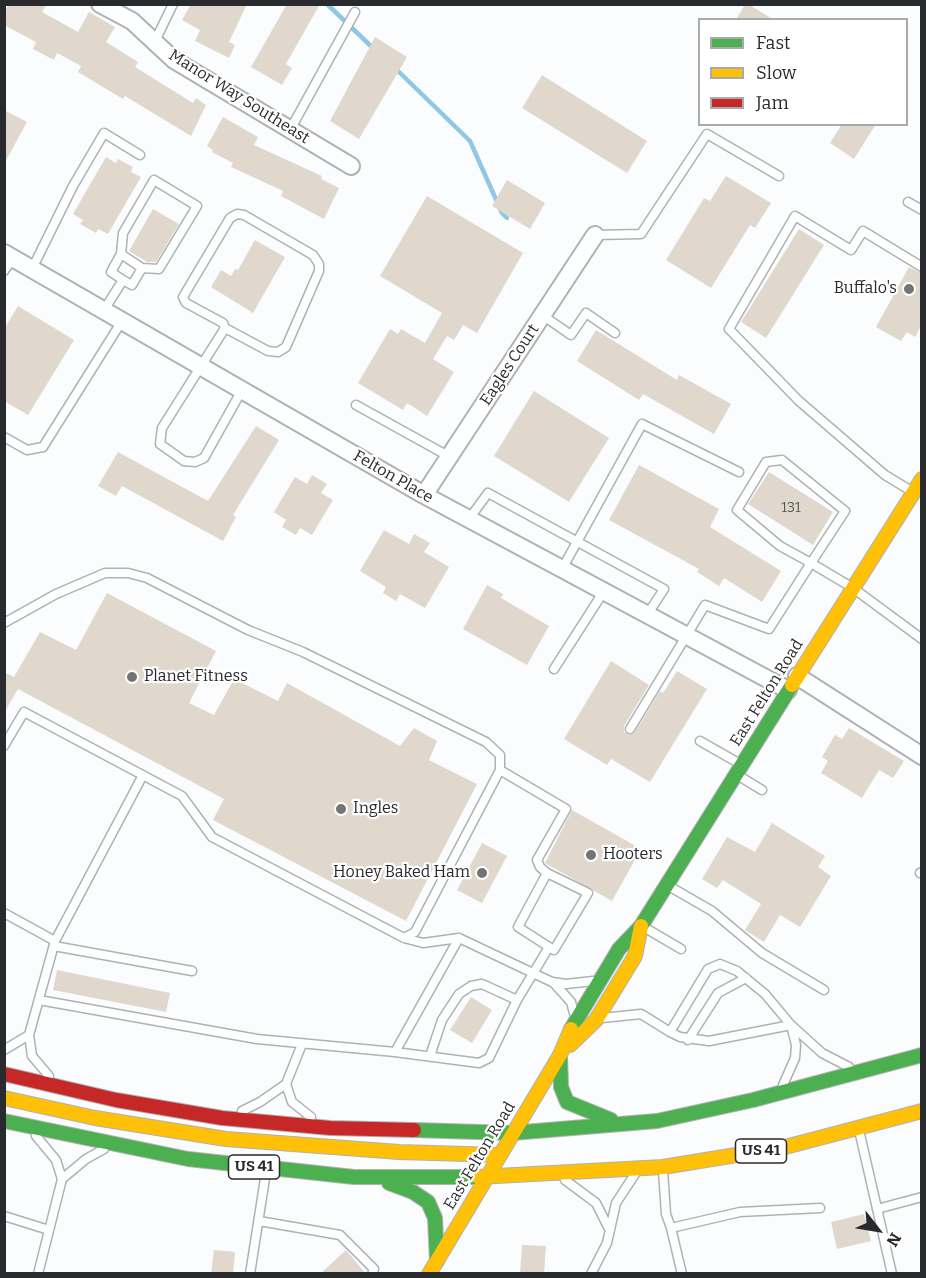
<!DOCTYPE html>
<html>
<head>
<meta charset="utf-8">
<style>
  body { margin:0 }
  #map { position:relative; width:926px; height:1278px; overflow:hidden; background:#fbfcfd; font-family:Bitter,serif }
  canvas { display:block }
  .frame { position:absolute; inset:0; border:6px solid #292a2d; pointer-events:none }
  .legend { position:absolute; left:698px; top:18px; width:210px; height:108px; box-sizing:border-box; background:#fff; border:2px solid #a9aaab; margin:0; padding:8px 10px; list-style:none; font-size:18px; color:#292a2d }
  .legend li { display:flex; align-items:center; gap:12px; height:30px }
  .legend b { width:30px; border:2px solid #a9aaab }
  .north { position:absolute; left:848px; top:1200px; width:60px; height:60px; -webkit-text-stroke:4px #fff; paint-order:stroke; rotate:121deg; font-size:16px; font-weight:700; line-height:24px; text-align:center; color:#292a2d }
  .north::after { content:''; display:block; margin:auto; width:21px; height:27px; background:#292a2d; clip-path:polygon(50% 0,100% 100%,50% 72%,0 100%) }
</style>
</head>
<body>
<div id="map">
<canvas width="926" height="1278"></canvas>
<div class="frame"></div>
<ul class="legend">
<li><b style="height:8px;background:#4caf50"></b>Fast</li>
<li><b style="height:8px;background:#ffc107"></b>Slow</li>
<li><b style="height:8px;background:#c62828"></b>Jam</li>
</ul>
<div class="north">N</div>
</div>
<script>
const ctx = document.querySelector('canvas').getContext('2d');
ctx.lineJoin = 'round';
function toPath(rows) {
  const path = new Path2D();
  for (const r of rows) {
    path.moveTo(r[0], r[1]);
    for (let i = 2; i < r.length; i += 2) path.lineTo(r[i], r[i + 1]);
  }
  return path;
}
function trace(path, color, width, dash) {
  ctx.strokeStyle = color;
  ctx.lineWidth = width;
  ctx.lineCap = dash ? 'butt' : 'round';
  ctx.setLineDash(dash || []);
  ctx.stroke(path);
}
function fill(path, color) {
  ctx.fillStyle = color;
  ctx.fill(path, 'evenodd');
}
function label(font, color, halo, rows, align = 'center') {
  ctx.font = font + ' Bitter,serif';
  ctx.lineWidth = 4.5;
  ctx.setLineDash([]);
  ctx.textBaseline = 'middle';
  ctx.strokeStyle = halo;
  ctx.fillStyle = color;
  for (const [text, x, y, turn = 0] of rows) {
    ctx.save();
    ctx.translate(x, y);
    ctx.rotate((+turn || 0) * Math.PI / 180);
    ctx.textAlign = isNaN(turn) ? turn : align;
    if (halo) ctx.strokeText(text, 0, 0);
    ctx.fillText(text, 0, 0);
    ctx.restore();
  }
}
trace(toPath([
  [327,4,374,49],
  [396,69,470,141,502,213,507,218]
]), '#8ec8e2', 4.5);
fill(toPath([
  [9,4,47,4,42,12,78,32,89,12,115,27,106,42,138,62,135,67,193,103,196,98,206,105,191,136,125,96,123,99,78,72,81,66,57,53,54,60,33,49,36,42,4,25,4,13],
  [191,4,247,4,229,42,235,45,229,58,195,41,200,30,182,20],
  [287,4,320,4,286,64,292,68,282,85,251,67],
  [745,4,748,4,774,20,736,20],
  [375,37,407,57,359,139,330,121],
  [542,75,647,141,627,173,522,108],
  [4,110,27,122,4,164],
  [223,117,258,137,254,145,322,176,321,179,339,188,324,219,281,196,283,191,231,167,233,163,212,152,213,150,207,146],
  [842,124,876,124,854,159,830,143],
  [106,157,116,163,118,159,133,167,131,172,141,177,108,234,98,229,96,233,80,224,83,220,73,214],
  [726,176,771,203,755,228,750,225,711,288,666,260,704,198,710,201],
  [507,180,545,203,530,229,492,206],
  [427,196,523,253,477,333,463,325,454,340,447,336,433,359,454,372,427,416,407,403,403,410,358,383,390,329,398,334,401,329,425,343,442,313,380,276],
  [153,209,179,224,156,262,147,262,129,251],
  [799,229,824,245,766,338,741,322],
  [255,240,285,257,253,313,211,287,221,270,231,276,235,269,238,270],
  [909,267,921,273,921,326,915,337,907,332,901,341,876,327],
  [18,306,74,340,28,415,4,401,4,329],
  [596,330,677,380,679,375,731,404,714,434,643,394,639,400,577,361],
  [534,391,609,438,569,502,494,456],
  [256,426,279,440,233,515,236,517,223,541,122,486,116,496,98,486,118,452,208,501],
  [639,465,719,509,710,527,781,571,762,602,724,578,719,586,697,572,699,569,609,520],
  [769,472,833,512,813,545,748,504],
  [312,475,327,484,321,493,333,500,312,535,300,528,296,535,282,527,286,520,274,512,295,477,307,484],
  [384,530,409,544,414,534,430,543,424,552,449,567,425,608,400,594,396,601,383,593,386,587,360,571],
  [487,585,503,594,501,598,549,626,527,665,463,629],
  [107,593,216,651,189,703,214,715,234,679,278,701,287,683,400,746,414,728,437,741,429,760,477,784,406,921,213,820,224,799,18,689,4,713,4,672,14,677,40,632,76,650],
  [611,661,649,685,624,726,624,732,629,735,635,732,660,691,663,693,677,671,707,689,650,782,611,759,607,765,564,739],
  [849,728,904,761,893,778,879,770,862,798,821,773,828,761,822,757,835,735,842,739],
  [572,810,641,849,612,901,545,863],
  [772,823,825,856,818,867,831,876,800,927,780,915,764,942,745,930,761,904,723,880,717,888,702,879,727,837,755,852],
  [482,843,507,856,482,903,457,890],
  [57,970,170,993,166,1012,53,990],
  [471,997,492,1010,472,1043,450,1030],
  [864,1214,871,1241,837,1249,831,1222],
  [522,1245,546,1246,544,1274,520,1274],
  [214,1250,235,1252,233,1274,211,1274],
  [346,1250,366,1274,320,1274]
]), '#e0d8cc');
const lane = toPath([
  [155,41,173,4],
  [290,130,355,12],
  [908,202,922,210],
  [595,235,641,234,707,134,779,176],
  [32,269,73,186,104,133,140,155],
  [4,271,13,258],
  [123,280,132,285,142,268],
  [104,310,123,280,111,272,121,254,123,233,154,180,197,206,159,269,142,268,121,254],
  [542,315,571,335,586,313,615,333],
  [225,328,268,351,278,352,286,347,319,271,319,264,313,255,244,215,237,214,230,218,183,297,186,303,223,323,225,328,162,428,160,444,184,461,195,462,204,458,242,390],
  [356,405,450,457],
  [4,437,27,450,43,447,122,321],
  [782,460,845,511,811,563,780,546,737,510,766,462,782,460],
  [913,492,885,475,799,401,729,329,795,216,851,250,863,231,922,267],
  [469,519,488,493,664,589,647,615],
  [562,569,642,424,739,472],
  [4,623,56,594,105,573,128,573,147,578,248,630,303,652,486,742,500,755,500,770,415,932,404,938],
  [554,669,604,591],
  [630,729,705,605,769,629,811,563,853,588,922,639],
  [700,741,742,765],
  [4,746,24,712,182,796,212,837,404,938,423,943,459,938],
  [500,770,566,809,537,860,540,867,547,873],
  [739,776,762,790],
  [920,873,922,872],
  [667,885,712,911,762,953,824,990],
  [4,913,55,941,29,1035,32,1056,49,1076],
  [642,926,681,949],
  [55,941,143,775],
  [54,946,192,971],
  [553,982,571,1002,574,1013],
  [39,1000,257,1039,395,1052,459,938,552,982,566,984,593,981],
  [602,1018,641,1014,670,1032,680,1037,709,1041,791,1025,765,994,737,971,720,964,708,969,670,1032],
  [688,1040,718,993,746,978],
  [4,1050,29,1035],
  [395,1052,479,1063,489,1058,517,1000,549,947,554,950,588,893,547,873,518,927,549,947],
  [430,1056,442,1020,459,994,471,986,482,984,517,1000],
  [286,1084,292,1102,311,1117],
  [783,1085,795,1058,796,1045,791,1025,822,1053,849,1067],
  [242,1111,260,1102,286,1084,302,1044],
  [859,1130,892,1274],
  [36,1136,56,1160,62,1179,86,1159,104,1149],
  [663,1171,666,1214,671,1228,740,1212,820,1208],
  [565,1180,596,1203,608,1227],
  [877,1209,922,1197],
  [4,1216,49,1230],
  [259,1221,340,1235,374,1269,372,1274],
  [671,1228,682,1274],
  [38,1274,62,1179],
  [250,1274,266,1172],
  [591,1274,607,1243,616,1203,635,1174]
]);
const street = toPath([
  [100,4,132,21,174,60,351,166],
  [4,253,424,495,788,690],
  [424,495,595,235],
  [797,676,922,756]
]);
const fast = toPath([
  [571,1029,619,949,641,926,792,685],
  [560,1055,561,1087,567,1102,611,1120],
  [4,1121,188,1159,354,1177,478,1177],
  [414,1130,512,1133,657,1121,753,1100,922,1055],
  [389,1183,413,1192,428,1202,435,1218,437,1261]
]);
const slow = toPath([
  [792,685,922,479],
  [570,1045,596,1020,635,956,641,926],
  [4,1098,95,1118,226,1139,399,1152,500,1155],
  [478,1177,663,1167,785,1147,922,1111],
  [429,1274,560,1055,571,1029]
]);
const jam = toPath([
  [4,1074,116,1100,222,1118,330,1128,414,1130]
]);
trace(lane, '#b0b1b3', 11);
trace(street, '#b0b1b3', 20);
trace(fast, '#b0b1b3', 16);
trace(slow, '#b0b1b3', 16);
trace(jam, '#b0b1b3', 16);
trace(lane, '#feffff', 8);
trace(street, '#feffff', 16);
trace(fast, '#4caf50', 14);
trace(slow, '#ffc107', 14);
trace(jam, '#c62828', 14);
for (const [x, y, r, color] of [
  [909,289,6,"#727476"],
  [132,677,6,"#727476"],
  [341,809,6,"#727476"],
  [591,855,6,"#727476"],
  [482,873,6,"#727476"]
]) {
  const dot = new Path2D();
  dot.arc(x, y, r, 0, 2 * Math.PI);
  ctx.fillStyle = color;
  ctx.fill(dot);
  trace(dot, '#fff', 2);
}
label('14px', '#575655', null, [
  ["131",791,508]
]);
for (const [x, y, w] of [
  [761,1151,51],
  [254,1167,51]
]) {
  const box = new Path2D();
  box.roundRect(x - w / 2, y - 12, w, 24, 4.5);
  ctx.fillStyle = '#fff';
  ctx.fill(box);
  trace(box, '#292a2d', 1.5);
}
label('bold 15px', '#292a2d', null, [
  ["US 41",761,1151],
  ["US 41",254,1167]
]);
label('16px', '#292a2d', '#fff', [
  ["Manor Way Southeast",239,97,32],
  ["Eagles Court",510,365,-57],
  ["Felton Place",393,477,30],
  ["East Felton Road",767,693,-58],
  ["East Felton Road",480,1156,-59]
]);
label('16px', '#292a2d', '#fff', [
  ["Buffalo's",897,289,"right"],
  ["Planet Fitness",144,677],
  ["Ingles",353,809],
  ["Hooters",603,855],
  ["Honey Baked Ham",470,873,"right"]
], 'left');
</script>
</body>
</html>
